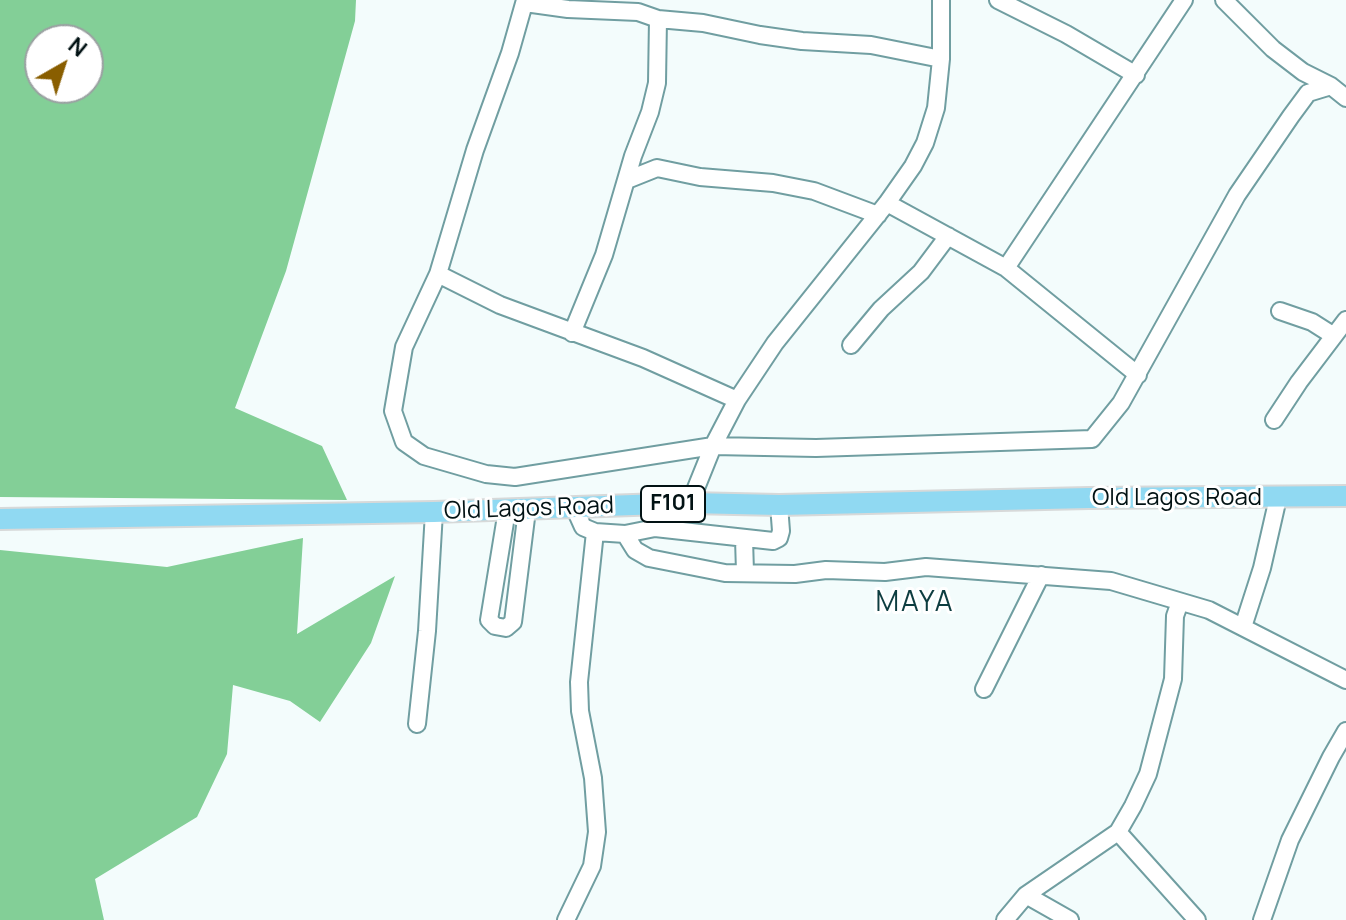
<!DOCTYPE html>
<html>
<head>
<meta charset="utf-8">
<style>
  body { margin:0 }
  #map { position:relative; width:1346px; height:920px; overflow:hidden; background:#f3fcfc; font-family:Manrope,sans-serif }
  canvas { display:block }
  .north { position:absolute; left:24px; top:24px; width:80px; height:80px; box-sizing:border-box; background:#fff; border:2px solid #9aa0a1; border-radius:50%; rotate:39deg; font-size:22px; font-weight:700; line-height:32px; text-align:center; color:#021214 }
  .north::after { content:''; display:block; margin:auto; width:28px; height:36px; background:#895e00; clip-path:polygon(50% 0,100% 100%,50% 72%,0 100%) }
</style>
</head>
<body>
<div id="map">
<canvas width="1346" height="920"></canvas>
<div class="north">N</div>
</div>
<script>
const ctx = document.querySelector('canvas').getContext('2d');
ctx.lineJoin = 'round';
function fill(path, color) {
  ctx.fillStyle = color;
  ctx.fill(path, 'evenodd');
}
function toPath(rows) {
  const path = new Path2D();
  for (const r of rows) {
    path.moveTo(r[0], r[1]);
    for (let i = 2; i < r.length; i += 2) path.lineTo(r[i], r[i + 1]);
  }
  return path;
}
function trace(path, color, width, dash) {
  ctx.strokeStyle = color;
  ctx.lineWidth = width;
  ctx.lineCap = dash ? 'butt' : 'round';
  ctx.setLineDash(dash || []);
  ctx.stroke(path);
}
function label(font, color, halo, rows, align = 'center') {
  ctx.font = font + ' Manrope,sans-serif';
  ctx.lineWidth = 6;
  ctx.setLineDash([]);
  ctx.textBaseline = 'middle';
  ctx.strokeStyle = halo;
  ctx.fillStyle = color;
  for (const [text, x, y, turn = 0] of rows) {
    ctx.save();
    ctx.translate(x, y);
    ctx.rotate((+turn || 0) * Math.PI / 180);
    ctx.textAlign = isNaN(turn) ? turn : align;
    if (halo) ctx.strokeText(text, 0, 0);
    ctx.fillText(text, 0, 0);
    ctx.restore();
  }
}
fill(toPath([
  [0,0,356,0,355,21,286,271,235,408,322,446,347,500,0,497],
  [88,40,88,88,40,88,40,40],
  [303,538,297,634,395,576,371,643,320,722,290,701,233,685,227,754,197,817,95,879,104,920,0,920,0,550,167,567]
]), '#83cf97');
const minor = toPath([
  [525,0,510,53,475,150,438,274,404,347,393,411,404,442,424,456,486,474,515,477,713,446,816,448,1092,439,1121,403,1237,195,1291,116,1308,93,1331,86],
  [998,0,1066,34,1136,75],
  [1224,0,1273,49,1303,72,1331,86,1346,98],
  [525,3,568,9,638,12,658,19,703,23,760,35,802,41,871,45,941,59],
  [627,180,657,168,700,177,773,183,814,191,878,215],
  [887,203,1006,268,1138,375],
  [1006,268,1184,0],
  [438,274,500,305,643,358,737,400],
  [1280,311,1312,322,1334,336],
  [572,333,604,255,633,156,650,112,657,83,658,19],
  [851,345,881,309,921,272,948,236],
  [1274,420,1299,382,1346,320],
  [690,503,713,446,737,400,775,343,887,203,913,166,925,143,936,108,941,59,941,0],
  [574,507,583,527,595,532,625,534,655,528,773,541,779,538,781,531,779,505],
  [507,510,489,620,495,626,506,628,513,622,527,510],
  [625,534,635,550,649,558,725,573,795,574,826,570,885,572,926,567,1111,581,1209,610,1346,680],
  [744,539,745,572],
  [1243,627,1262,568,1278,498],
  [984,689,1041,575],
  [417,724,427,631,434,512],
  [1118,832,1197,920],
  [1026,895,1070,920],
  [566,920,592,866,597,832,593,778,580,711,579,682,595,532],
  [1005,920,1026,895,1118,832,1133,806,1148,774,1173,679,1175,616,1180,602],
  [1262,920,1290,840,1331,757,1346,731]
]);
const major = toPath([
  [0,519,434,512,690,503,779,505,1089,498,1346,496]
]);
trace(minor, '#709ea1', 20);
trace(major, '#d7d9d9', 24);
trace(minor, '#fff', 16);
trace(major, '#90d9f2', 20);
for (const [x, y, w] of [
  [673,504,64]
]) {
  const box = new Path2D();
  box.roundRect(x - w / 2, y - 18, w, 36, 6);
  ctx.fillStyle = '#fff';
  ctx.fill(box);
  trace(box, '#021214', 2);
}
label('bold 22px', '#021214', null, [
  ["F101",673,504]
]);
label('24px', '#021214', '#fff', [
  ["Old Lagos Road",1177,498],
  ["Old Lagos Road",529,509,-2]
]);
ctx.letterSpacing = '2px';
label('28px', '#0d3d40', '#fff', [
  ["MAYA",915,603]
]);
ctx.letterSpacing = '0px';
</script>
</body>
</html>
